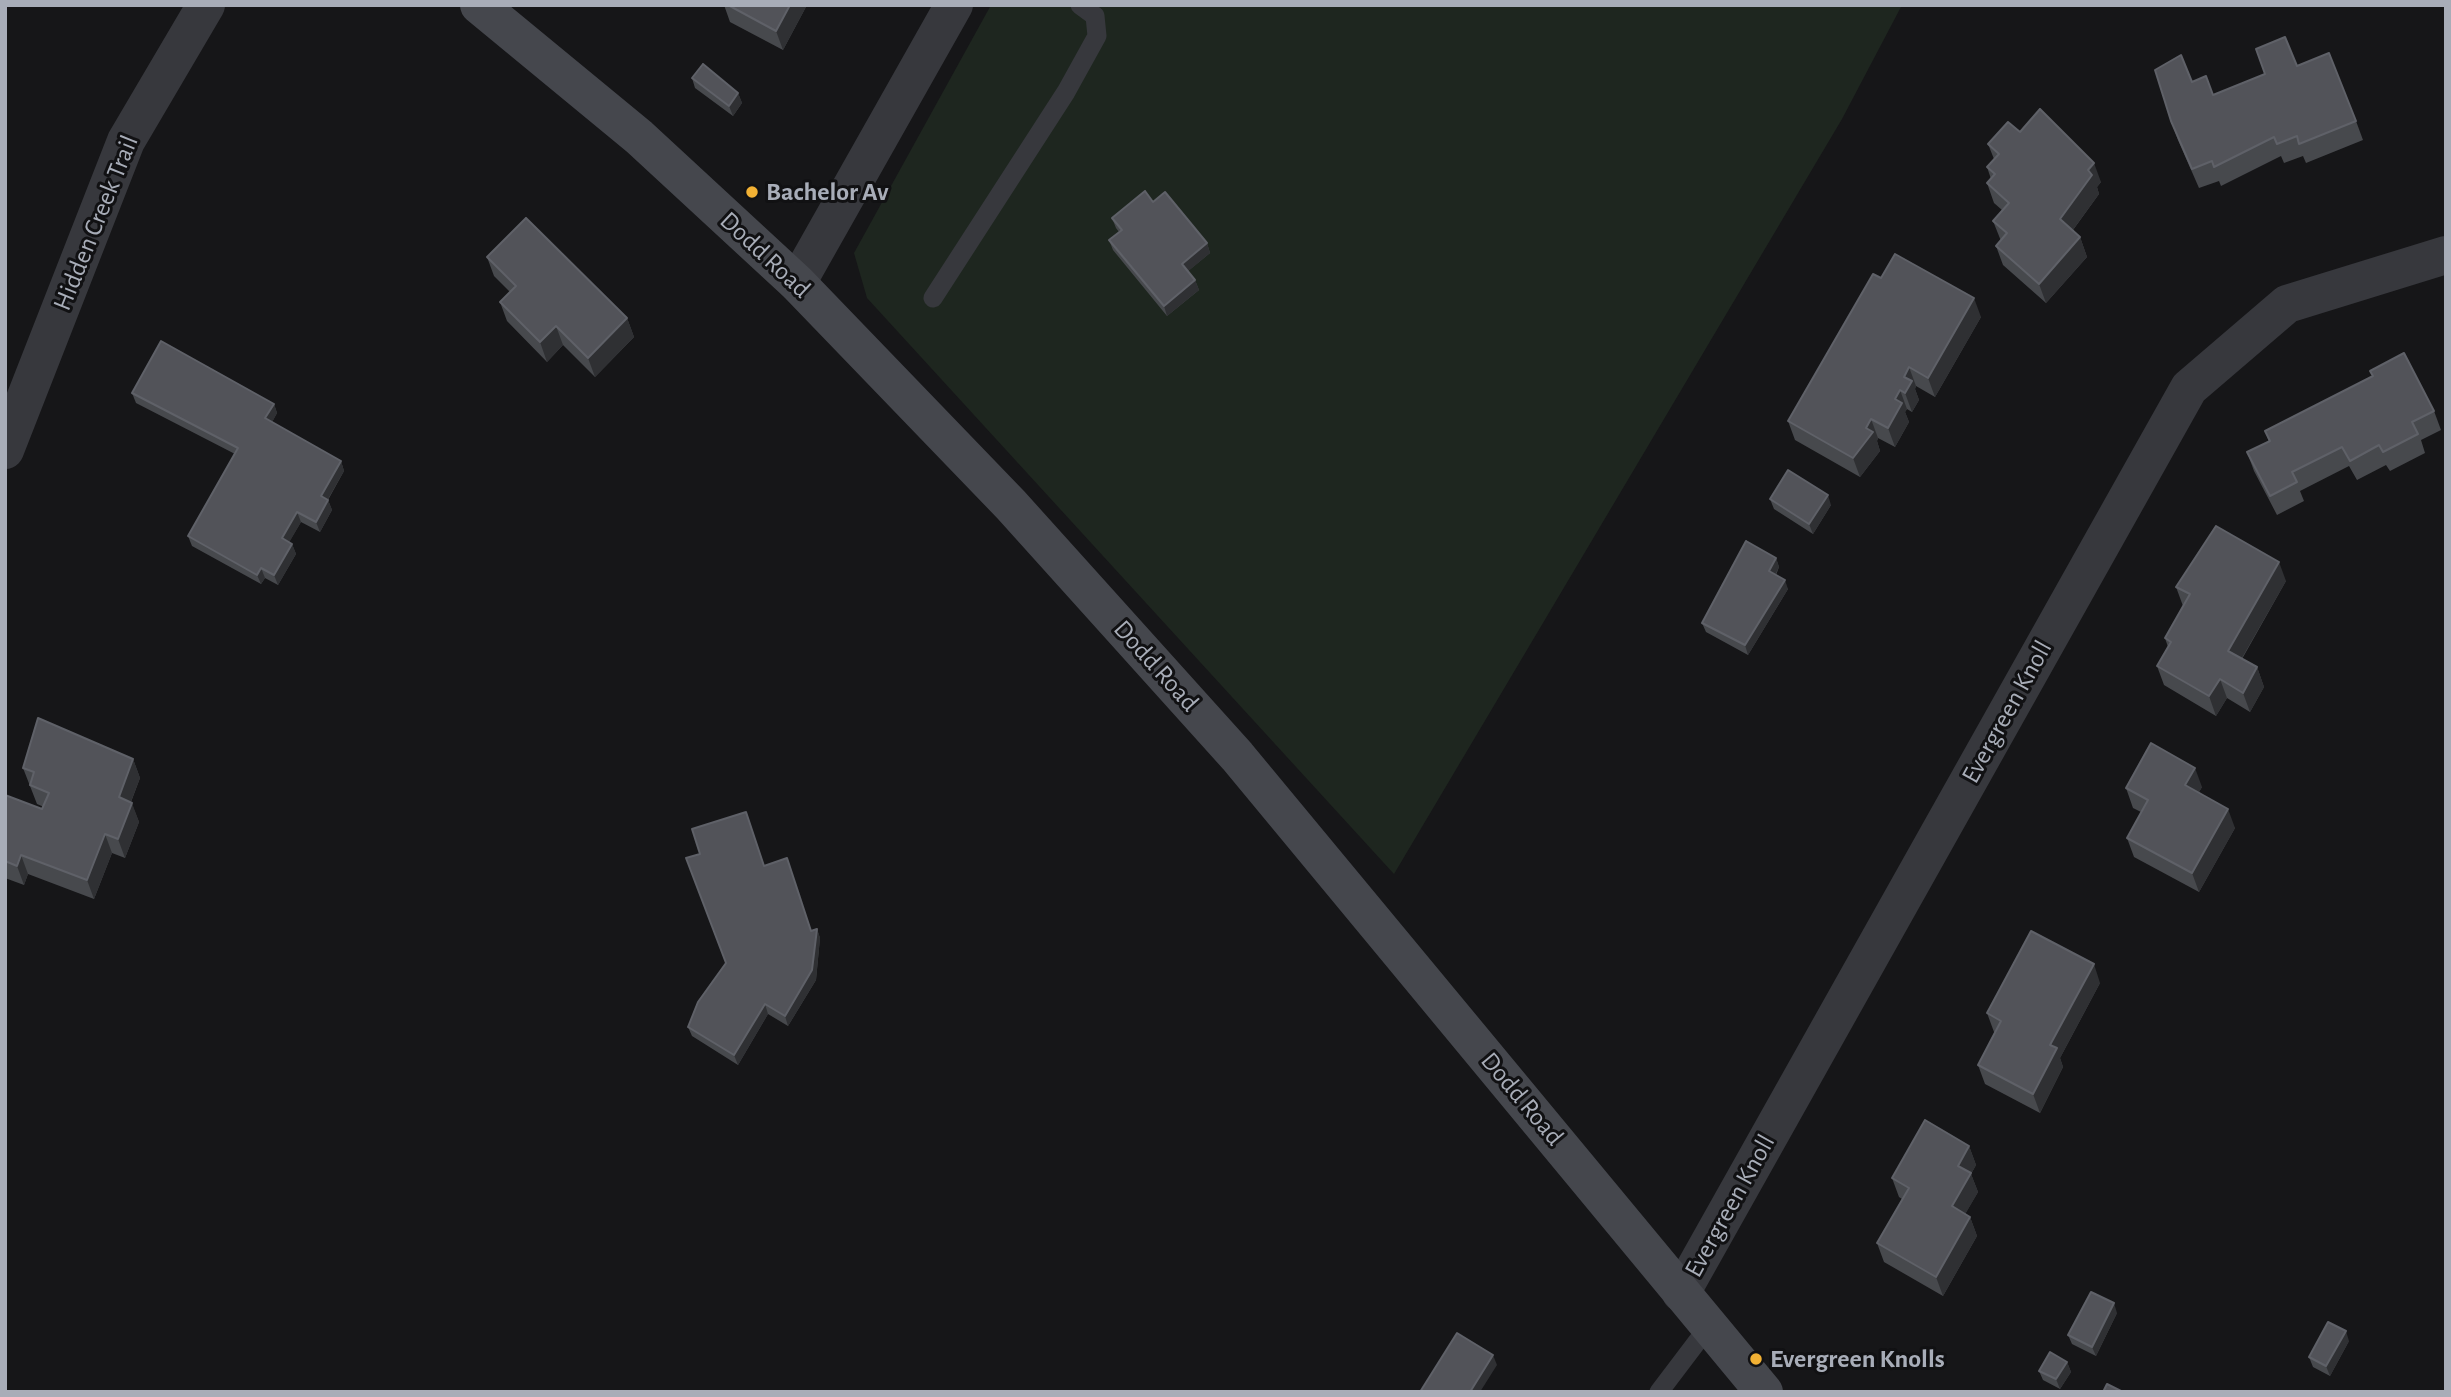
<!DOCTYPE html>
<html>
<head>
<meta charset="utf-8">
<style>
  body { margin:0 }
  #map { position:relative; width:2451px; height:1397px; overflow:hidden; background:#161618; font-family:"Alegreya Sans",sans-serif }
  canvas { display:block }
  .frame { position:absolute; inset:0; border:7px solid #a8adb8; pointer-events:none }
</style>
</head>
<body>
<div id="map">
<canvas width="2451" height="1397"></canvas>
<div class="frame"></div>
</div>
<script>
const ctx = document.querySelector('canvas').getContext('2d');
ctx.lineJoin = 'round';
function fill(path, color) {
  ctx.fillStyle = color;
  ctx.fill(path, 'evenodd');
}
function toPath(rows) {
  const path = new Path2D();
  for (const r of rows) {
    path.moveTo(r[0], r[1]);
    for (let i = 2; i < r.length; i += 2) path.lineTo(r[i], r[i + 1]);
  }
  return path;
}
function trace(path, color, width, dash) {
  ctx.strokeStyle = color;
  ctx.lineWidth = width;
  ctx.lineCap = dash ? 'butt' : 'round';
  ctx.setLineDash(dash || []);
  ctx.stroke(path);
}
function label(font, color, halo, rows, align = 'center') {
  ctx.font = font + ' "Alegreya Sans",sans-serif';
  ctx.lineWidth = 6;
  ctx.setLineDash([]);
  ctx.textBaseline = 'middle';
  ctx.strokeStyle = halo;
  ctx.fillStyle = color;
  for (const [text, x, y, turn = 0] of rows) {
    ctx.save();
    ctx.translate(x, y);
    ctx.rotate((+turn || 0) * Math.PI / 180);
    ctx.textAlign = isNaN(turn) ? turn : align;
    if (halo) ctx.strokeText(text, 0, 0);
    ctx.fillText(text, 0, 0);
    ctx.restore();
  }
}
fill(toPath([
  [991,5,1902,5,1842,119,1394,874,867,298,854,253]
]), '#1e261f');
trace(toPath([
  [933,298,1066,92,1097,36,1095,16,1080,5],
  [1659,1392,1709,1326]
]), '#37383d', 19);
trace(toPath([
  [797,283,954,5],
  [5,450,126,141,206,5],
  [1681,1293,2189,388,2287,304,2446,255]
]), '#37383d', 38);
trace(toPath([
  [479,5,639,137,797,283,1011,505,1237,756,1764,1392]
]), '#45474d', 38);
fill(toPath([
  [724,5,807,5,783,50,730,22],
  [2297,66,2356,121,2363,140,2306,163,2303,156,2284,163,2281,156,2221,186,2219,181,2199,188,2178,140,2171,121,2192,82,2213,95],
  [692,78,738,93,742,103,733,116,695,88],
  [2020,132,2101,182,2097,187,2099,194,2073,230,2080,237,2087,257,2046,303,2003,265,1996,246,2001,241,1993,221,2002,210,1994,203,1987,183,1991,179,1987,167,1994,159,1988,144],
  [1153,202,1207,243,1210,253,1188,271,1195,280,1199,290,1167,316,1113,250,1109,240,1119,232,1116,228,1112,218],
  [487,257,627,318,634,337,595,377,563,345,547,362,507,321,500,302,510,292,494,276],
  [1881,278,1981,317,1935,397,1916,386,1915,389,1919,400,1912,412,1907,409,1905,412,1909,422,1895,447,1878,438,1877,441,1880,451,1860,477,1795,440,1788,421],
  [2370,371,2434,411,2441,430,2421,440,2425,453,2390,471,2386,465,2357,480,2349,466,2300,491,2304,501,2277,515,2254,471,2247,452,2269,442,2265,431,2372,376],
  [132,393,274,404,277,413,272,422,341,461,344,471,328,500,332,510,320,532,301,522,289,542,292,544,296,554,278,585,265,578,261,584,192,546,188,536,235,454,136,403],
  [1770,499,1831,505,1813,534,1774,509],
  [1776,558,1779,567,1776,575,1788,589,1748,655,1706,632,1702,623],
  [2286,581,2242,659,2257,667,2264,687,2250,712,2227,698,2216,716,2164,685,2157,666,2168,647,2165,638,2183,606,2176,587],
  [133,759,140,778,131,802,139,822,125,858,112,853,94,899,28,874,24,885,5,878,5,795,42,809,44,807,37,804,23,768],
  [2202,787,2199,792,2235,828,2199,892,2134,857,2127,838,2141,812,2133,808,2126,788],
  [764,866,812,931,817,929,820,938,816,980,788,1026,768,1014,738,1065,692,1036,688,1027,726,963],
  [2100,983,2060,1058,2063,1067,2040,1113,1985,1084,1978,1065,1995,1033,1994,1032,1987,1013],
  [1969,1146,1976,1165,1971,1174,1978,1192,1965,1214,1970,1217,1977,1236,1943,1296,1884,1262,1877,1243,1902,1199,1899,1197,1892,1178],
  [2117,1313,2096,1356,2072,1344,2068,1335],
  [2349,1341,2330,1376,2313,1367,2309,1357],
  [2067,1362,2071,1372,2060,1389,2043,1380,2039,1371]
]), '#47494d');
fill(toPath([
  [790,5,807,5,783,50,776,31],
  [738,93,742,103,733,116,729,106],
  [2094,163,2101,182,2097,187,2099,194,2067,238,2060,219,2088,170],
  [2080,237,2087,257,2046,303,2039,284],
  [1207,243,1210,253,1186,273,1182,264],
  [1195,280,1199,290,1167,316,1164,306],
  [1974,298,1981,317,1935,397,1928,378],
  [627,318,634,337,595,377,588,358],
  [556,326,563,345,547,362,540,342],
  [1909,367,1916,386,1915,389,1919,400,1912,412,1905,393,1904,377],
  [1900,390,1907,409,1905,412,1909,422,1895,447,1888,428,1895,399],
  [274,404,277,413,269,428,265,418],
  [1871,419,1878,438,1877,441,1880,451,1860,477,1853,458],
  [341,461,344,471,324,506,321,496],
  [1828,495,1831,505,1813,534,1809,524],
  [328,500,332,510,320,532,316,522],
  [297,512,301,522,286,548,282,538],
  [292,544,296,554,278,585,274,575],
  [1776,558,1779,567,1772,581,1769,571],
  [2279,562,2286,581,2235,670,2228,651],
  [261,568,265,578,261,584,257,575],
  [1785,580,1788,589,1748,655,1745,645],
  [2257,667,2264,687,2250,712,2243,693],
  [2220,679,2227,698,2216,716,2209,696],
  [133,759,140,778,125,817,119,797],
  [2195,768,2202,787,2192,804,2185,785],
  [132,803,139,822,125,858,118,839],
  [2228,809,2235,828,2199,892,2192,873],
  [105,834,112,853,94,899,87,880],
  [21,855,28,874,24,885,17,866],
  [817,929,820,938,816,980,788,1026,785,1016],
  [2094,964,2100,983,2060,1058,2063,1067,2040,1113,2033,1094,2050,1045],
  [765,1004,768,1014,738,1065,734,1055],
  [1969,1146,1976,1165,1971,1174,1978,1192,1959,1225,1952,1206,1958,1166],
  [1970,1217,1977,1236,1943,1296,1936,1277],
  [2114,1303,2117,1313,2096,1356,2092,1347],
  [2346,1331,2349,1341,2330,1376,2326,1366],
  [1493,1355,1497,1365,1480,1392,1470,1392],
  [2067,1362,2071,1372,2060,1389,2056,1379]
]), '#2f3033');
const building = toPath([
  [728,5,790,5,776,31,728,5],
  [2285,37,2297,66,2329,53,2356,121,2299,144,2297,136,2277,144,2274,137,2214,167,2212,161,2192,169,2171,121,2155,70,2181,55,2192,82,2206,76,2213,95,2265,74,2256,49,2285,37],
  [703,64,738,93,729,106,692,78,703,64],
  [2040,109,2094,163,2088,170,2092,175,2060,219,2080,237,2039,284,1996,246,2007,233,1993,221,2009,203,1987,183,1995,174,1987,167,1999,154,1988,144,2008,122,2020,132,2040,109],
  [1145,191,1153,202,1165,192,1207,243,1182,264,1195,280,1164,306,1109,240,1122,230,1112,218,1145,191],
  [526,218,627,318,588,358,556,326,540,342,500,302,516,286,487,257,526,218],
  [1895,254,1974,298,1928,378,1909,367,1904,377,1912,381,1905,393,1900,390,1895,399,1902,403,1888,428,1871,419,1866,428,1873,432,1853,458,1788,421,1873,274,1881,278,1895,254],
  [161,341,274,404,265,418,341,461,321,496,328,500,316,522,297,512,282,538,292,544,274,575,261,568,257,575,188,536,238,448,132,393,161,341],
  [2404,353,2434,411,2412,422,2418,434,2383,452,2379,445,2350,461,2342,447,2292,472,2297,482,2270,496,2247,452,2270,441,2265,431,2373,376,2370,371,2404,353],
  [1788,470,1828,495,1809,524,1770,499,1788,470],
  [2216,526,2279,562,2228,651,2257,667,2243,693,2220,679,2209,696,2157,666,2171,642,2165,638,2190,594,2176,587,2216,526],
  [1746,541,1776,558,1769,571,1785,580,1745,645,1702,623,1746,541],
  [38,718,133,759,119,797,132,803,118,839,105,834,87,880,21,855,17,866,5,861,5,795,42,809,49,793,30,785,34,772,23,768,38,718],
  [2151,743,2195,768,2185,785,2228,809,2192,873,2127,838,2148,800,2126,788,2151,743],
  [746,812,764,866,787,858,811,931,817,929,812,970,785,1016,765,1004,734,1055,688,1027,698,1002,726,963,686,858,700,854,692,829,746,812],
  [2031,931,2094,964,2050,1045,2057,1048,2033,1094,1978,1065,2001,1021,1987,1013,2031,931],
  [1925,1120,1969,1146,1958,1166,1971,1173,1952,1206,1970,1217,1936,1277,1877,1243,1909,1188,1892,1178,1925,1120],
  [2091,1292,2114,1303,2092,1347,2068,1335,2091,1292],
  [2328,1322,2346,1331,2326,1366,2309,1357,2328,1322],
  [1457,1333,1493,1355,1470,1392,1420,1392,1457,1333],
  [2050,1352,2067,1362,2056,1379,2039,1371,2050,1352],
  [2107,1384,2123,1392,2103,1392,2107,1384]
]);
fill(building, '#525359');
trace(building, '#5f6168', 2);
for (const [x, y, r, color] of [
  [752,192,7,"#f2b134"],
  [1756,1359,7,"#f2b134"]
]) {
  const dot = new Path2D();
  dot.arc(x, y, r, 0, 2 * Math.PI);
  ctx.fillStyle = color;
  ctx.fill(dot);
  trace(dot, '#111113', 2.5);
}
label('bold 26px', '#a8adb8', '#111113', [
  ["Bachelor Av",766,192],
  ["Evergreen Knolls",1770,1359]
], 'left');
label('26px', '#a8adb8', '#111113', [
  ["Hidden Creek Trail",96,223,-68],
  ["Dodd Road",765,255,43],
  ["Dodd Road",1156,666,48],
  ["Evergreen Knoll",2007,712,-61],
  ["Dodd Road",1522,1099,50],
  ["Evergreen Knoll",1730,1206,-61]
]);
</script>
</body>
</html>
